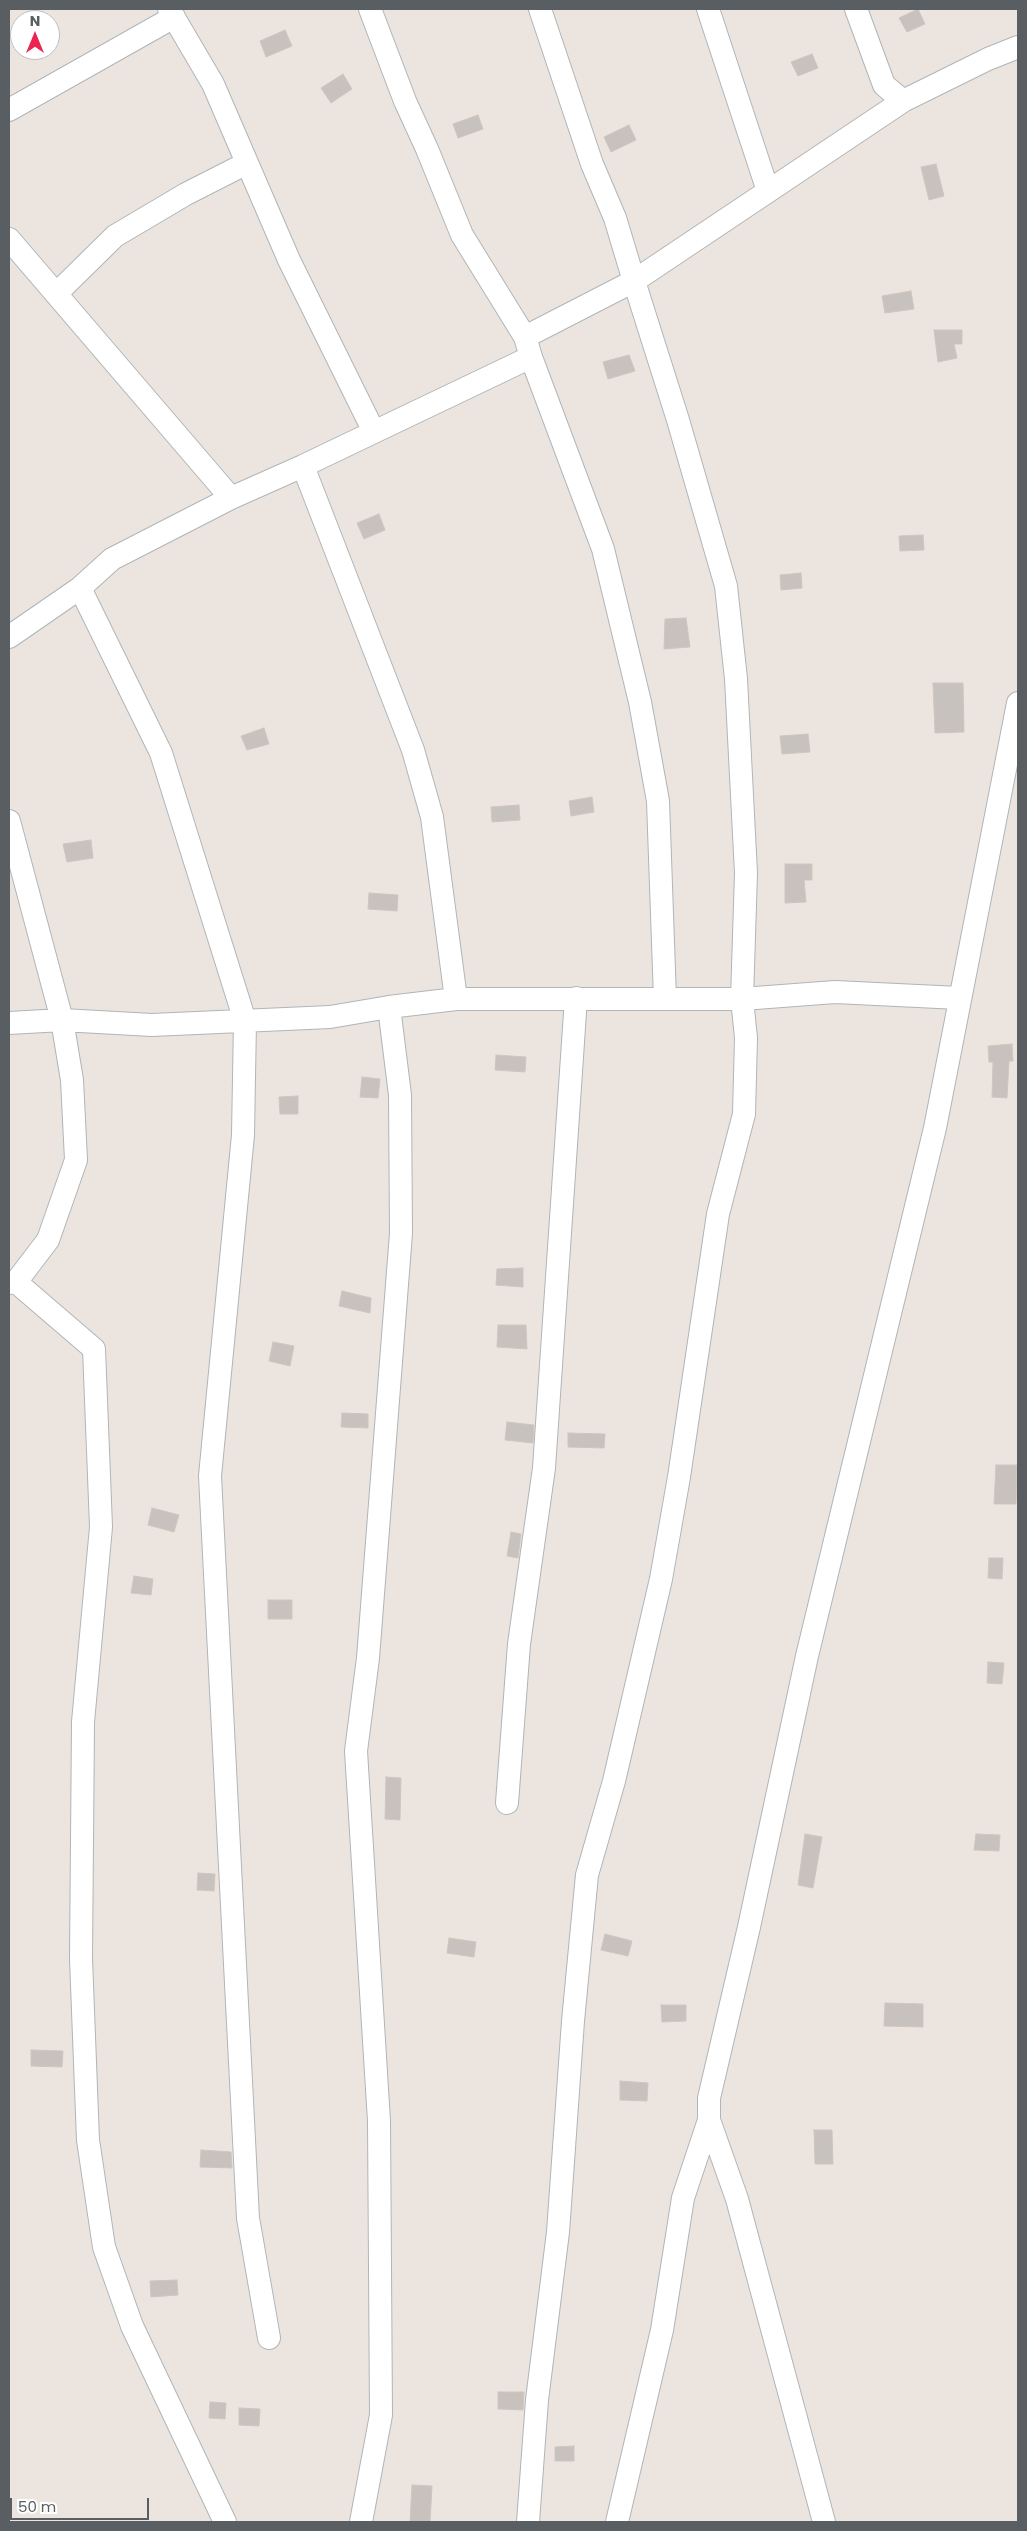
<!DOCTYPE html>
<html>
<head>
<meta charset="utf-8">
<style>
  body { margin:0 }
  #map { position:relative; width:1027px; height:2531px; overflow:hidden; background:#ece5df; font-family:Poppins,sans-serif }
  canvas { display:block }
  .frame { position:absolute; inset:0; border:10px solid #585e61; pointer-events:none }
  .north { position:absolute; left:10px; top:10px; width:50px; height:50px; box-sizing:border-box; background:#fff; border:1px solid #bcbfc0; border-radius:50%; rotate:0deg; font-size:14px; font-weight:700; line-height:20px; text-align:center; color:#585e61 }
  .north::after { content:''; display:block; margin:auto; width:18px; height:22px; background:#ec2550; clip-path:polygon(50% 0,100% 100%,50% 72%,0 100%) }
  .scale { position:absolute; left:10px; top:2498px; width:139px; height:22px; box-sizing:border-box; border:2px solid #585e61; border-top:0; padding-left:6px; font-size:15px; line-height:18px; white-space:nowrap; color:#585e61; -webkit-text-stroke:4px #fff; paint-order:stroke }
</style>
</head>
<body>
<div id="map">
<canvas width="1027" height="2531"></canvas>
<div class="frame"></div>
<div class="north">N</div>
<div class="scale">50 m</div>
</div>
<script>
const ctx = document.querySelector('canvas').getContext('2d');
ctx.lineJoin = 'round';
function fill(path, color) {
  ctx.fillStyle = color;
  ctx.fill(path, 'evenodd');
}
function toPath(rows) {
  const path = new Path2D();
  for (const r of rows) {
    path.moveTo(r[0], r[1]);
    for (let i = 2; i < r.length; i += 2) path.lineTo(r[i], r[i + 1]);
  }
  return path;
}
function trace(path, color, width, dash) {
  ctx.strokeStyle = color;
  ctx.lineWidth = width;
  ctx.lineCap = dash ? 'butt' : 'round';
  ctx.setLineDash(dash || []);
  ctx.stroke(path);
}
const building = toPath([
  [918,9,925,24,907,32,899,18,918,9],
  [285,30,292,46,266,57,260,41,285,30],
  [812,54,818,68,798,76,791,62,812,54],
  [343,74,352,89,331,103,321,88,343,74],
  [478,115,483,129,458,138,453,124,478,115],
  [629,125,636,140,611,152,604,137,629,125],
  [936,164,944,196,929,200,921,167,936,164],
  [911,291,914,309,885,313,882,296,911,291],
  [934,330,962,330,962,344,954,344,957,358,938,362,934,330],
  [629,355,635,371,608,379,603,362,629,355],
  [379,514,385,530,364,539,357,523,379,514],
  [923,535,924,550,900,551,899,536,923,535],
  [801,573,802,588,781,590,780,575,801,573],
  [686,618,690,647,664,649,665,619,686,618],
  [933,683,963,683,964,732,935,733,933,683],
  [264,728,269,744,247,750,241,736,264,728],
  [808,734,810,752,782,754,780,736,808,734],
  [592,797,594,812,571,816,569,801,592,797],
  [519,805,520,820,492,822,491,807,519,805],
  [91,840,93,858,67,862,63,844,91,840],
  [785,864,812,864,812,880,804,880,806,902,785,903,785,864],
  [369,893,398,895,397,911,368,909,369,893],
  [1012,1044,1013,1061,1009,1061,1007,1098,992,1097,993,1062,989,1062,988,1046,1012,1044],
  [496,1055,526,1057,525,1072,495,1070,496,1055],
  [362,1077,380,1079,378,1098,360,1097,362,1077],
  [298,1096,298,1114,280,1114,279,1097,298,1096],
  [523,1268,523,1287,496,1285,497,1269,523,1268],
  [342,1291,371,1298,370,1313,339,1306,342,1291],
  [498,1325,526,1325,527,1349,497,1347,498,1325],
  [273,1342,294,1346,290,1366,269,1361,273,1342],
  [342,1413,368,1414,368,1428,341,1427,342,1413],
  [507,1422,534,1425,533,1443,505,1440,507,1422],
  [568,1433,605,1434,604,1448,568,1447,568,1433],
  [996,1465,1017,1465,1016,1504,994,1504,996,1465],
  [152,1508,179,1515,174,1532,148,1525,152,1508],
  [511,1532,521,1534,518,1558,507,1556,511,1532],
  [989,1558,1003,1558,1002,1579,988,1578,989,1558],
  [134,1576,153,1579,151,1595,131,1593,134,1576],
  [268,1600,292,1600,292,1619,268,1619,268,1600],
  [988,1662,1004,1663,1002,1684,987,1683,988,1662],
  [386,1777,401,1778,400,1820,385,1819,386,1777],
  [805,1834,822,1837,813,1888,798,1885,805,1834],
  [976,1834,1000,1835,999,1851,974,1850,976,1834],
  [198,1873,215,1874,214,1891,197,1890,198,1873],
  [605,1934,632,1941,628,1956,601,1950,605,1934],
  [449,1938,476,1942,474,1957,447,1953,449,1938],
  [885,2003,923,2004,923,2027,884,2026,885,2003],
  [661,2005,686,2005,686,2021,662,2022,661,2005],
  [31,2050,63,2051,62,2067,31,2066,31,2050],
  [620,2081,648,2083,647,2101,620,2100,620,2081],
  [814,2130,832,2130,833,2164,815,2164,814,2130],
  [201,2150,231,2152,232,2168,200,2167,201,2150],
  [177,2280,178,2295,151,2297,150,2281,177,2280],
  [498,2392,524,2392,523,2410,498,2409,498,2392],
  [210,2402,226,2403,225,2419,209,2418,210,2402],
  [239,2408,260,2409,259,2426,239,2425,239,2408],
  [574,2446,574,2461,555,2461,555,2447,574,2446],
  [412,2485,432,2486,430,2522,410,2522,412,2485]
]);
fill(building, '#c8c2be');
trace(building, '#d0c5bd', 1);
const minor = toPath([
  [169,9,213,84,289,260,374,432,531,357,525,337,634,281,678,420,726,586,736,679,746,873,742,999,835,992,959,998],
  [370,9,405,101,427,149,462,235,525,337],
  [540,9,592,164,615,218,634,281,903,101],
  [708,9,768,191],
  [856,9,884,85,903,101,988,59,1018,47],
  [9,110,174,17],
  [9,239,231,498],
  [56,294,115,236,186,194,247,163],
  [531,357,603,549,640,702,658,801,665,999],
  [374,432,303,466,413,750,432,817,456,999,742,999,746,1038,744,1114,718,1214,679,1477,661,1579,614,1781,587,1875,573,2021,558,2232,537,2400,528,2522],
  [80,588,161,753,245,1021,243,1135,210,1476,248,2218,269,2338],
  [9,637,80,588,112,559,231,498,303,466],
  [9,821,62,1020,72,1080,76,1160,48,1240,16,1282],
  [9,1023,62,1020,152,1025,330,1017,389,1007,456,999],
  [9,1283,16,1282,94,1349,101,1527,83,1722,81,1959,88,2140,104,2247,132,2326,225,2522],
  [507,1803,519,1644,544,1468,576,998],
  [709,2120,737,2199,824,2522],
  [361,2522,381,2415,379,2121,356,1751,368,1658,401,1233,400,1095,389,1007],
  [617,2522,662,2330,683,2198,709,2120,709,2098,749,1927,807,1656,935,1128,1018,703]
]);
trace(minor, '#b0b5b8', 24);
trace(minor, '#fff', 22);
</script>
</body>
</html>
